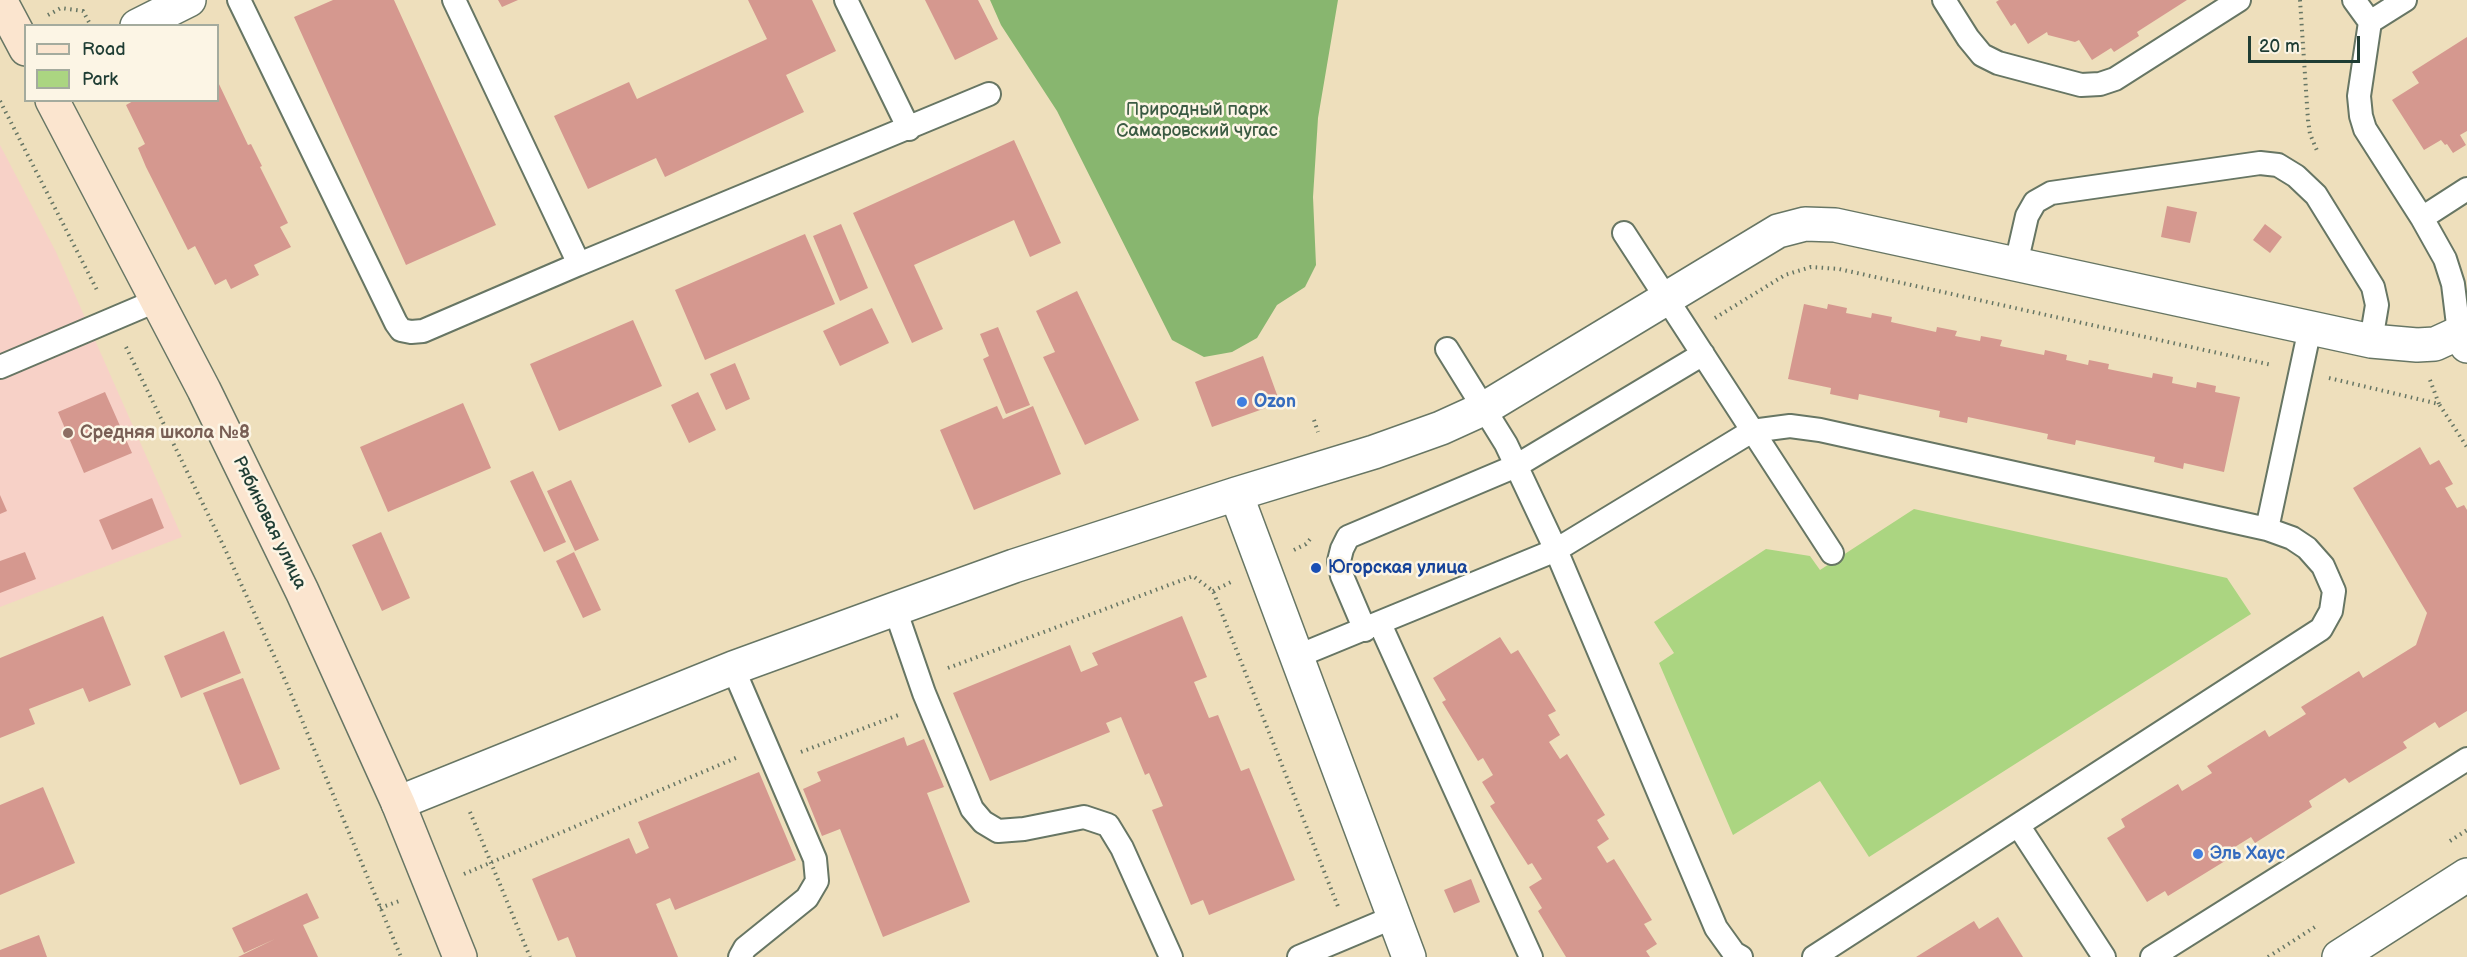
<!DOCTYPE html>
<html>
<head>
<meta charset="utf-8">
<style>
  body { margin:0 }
  #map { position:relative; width:2467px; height:957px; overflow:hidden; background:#eedfbc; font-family:"Balsamiq Sans",sans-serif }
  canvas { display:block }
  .legend { position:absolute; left:24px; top:24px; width:195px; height:78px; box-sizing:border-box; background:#fcf5e5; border:2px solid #a4ab9e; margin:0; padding:8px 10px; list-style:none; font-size:18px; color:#1f3d34 }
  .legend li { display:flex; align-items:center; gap:12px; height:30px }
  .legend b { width:30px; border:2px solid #a4ab9e }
  .scale { position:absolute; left:2248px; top:36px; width:112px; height:27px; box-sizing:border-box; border:3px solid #1f3d34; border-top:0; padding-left:8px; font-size:18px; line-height:21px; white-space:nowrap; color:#1f3d34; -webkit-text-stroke:4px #fcf5e5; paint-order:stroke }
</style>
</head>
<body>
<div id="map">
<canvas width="2467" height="957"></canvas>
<ul class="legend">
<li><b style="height:8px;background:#fbe5cf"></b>Road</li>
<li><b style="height:16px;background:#abd581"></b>Park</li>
</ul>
<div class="scale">20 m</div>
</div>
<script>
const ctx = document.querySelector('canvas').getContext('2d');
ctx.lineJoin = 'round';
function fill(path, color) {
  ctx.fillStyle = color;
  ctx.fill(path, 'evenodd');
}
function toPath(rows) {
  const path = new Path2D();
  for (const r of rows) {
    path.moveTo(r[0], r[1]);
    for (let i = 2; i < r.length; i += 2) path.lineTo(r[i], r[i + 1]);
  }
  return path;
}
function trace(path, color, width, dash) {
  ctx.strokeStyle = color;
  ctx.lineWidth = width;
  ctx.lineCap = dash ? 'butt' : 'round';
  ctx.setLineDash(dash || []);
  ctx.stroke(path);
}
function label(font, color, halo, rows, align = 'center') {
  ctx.font = font + ' "Balsamiq Sans",sans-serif';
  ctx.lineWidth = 5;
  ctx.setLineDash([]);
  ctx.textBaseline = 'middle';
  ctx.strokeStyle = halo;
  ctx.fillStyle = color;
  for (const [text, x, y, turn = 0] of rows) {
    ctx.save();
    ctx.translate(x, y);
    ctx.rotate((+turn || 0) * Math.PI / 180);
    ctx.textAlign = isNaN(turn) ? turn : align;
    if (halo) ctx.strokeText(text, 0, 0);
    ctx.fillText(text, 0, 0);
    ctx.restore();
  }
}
fill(toPath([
  [0,145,56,252,182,537,0,607]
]), '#f7d1c7');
fill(toPath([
  [1914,509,2227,578,2251,614,1869,857,1820,781,1733,835,1659,663,1674,653,1654,622,1766,549,1810,556,1820,570]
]), '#abd581');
fill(toPath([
  [990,0,1338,0,1318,118,1313,197,1316,265,1305,287,1277,305,1257,338,1232,352,1204,357,1172,340,1057,111,1001,25]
]), '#88b66f');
fill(toPath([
  [333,0,394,0,496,225,406,265,294,17],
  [498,0,518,0,502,7],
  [748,0,812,0,836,51,786,75,804,112,665,177,656,158,588,189,554,116,629,82,637,99,767,39],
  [925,0,978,0,998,39,955,60],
  [1999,0,2187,0,2137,32,2139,36,2114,52,2111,48,2092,60,2079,40,2075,42,2048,35,2047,32,2028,44,2015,23,2011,26,1996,2],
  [2467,37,2467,131,2460,135,2466,145,2453,153,2447,144,2445,145,2441,140,2424,150,2392,100,2419,83,2412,72],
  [218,82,248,145,251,144,262,166,260,167,288,223,280,227,291,247,254,265,259,275,231,289,226,279,215,285,195,246,188,250,146,167,138,148,145,144,126,105,135,100,218,100],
  [1014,140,1061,243,1030,257,1014,220,914,265,943,329,912,343,853,213],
  [2167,206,2197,212,2190,243,2161,237],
  [841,224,868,288,840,301,813,236],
  [2265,224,2282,237,2270,253,2253,240],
  [805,234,835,304,705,360,675,290],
  [1077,291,1139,420,1085,445,1043,357,1055,352,1036,311],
  [1804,304,1827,309,1828,304,1847,308,1846,313,1871,318,1872,313,1892,317,1891,322,1936,332,1937,327,1957,331,1955,336,1980,341,1981,336,2002,340,2000,346,2044,355,2045,350,2067,355,2066,360,2088,365,2089,360,2109,364,2108,369,2152,378,2153,373,2173,377,2172,383,2196,388,2197,382,2216,386,2215,392,2240,397,2224,472,2184,463,2183,469,2154,462,2155,457,2076,440,2075,445,2047,439,2048,434,1968,417,1967,423,1939,417,1940,411,1859,394,1858,400,1830,394,1831,388,1788,379],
  [872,308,889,343,840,366,823,331],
  [633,320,662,386,559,431,530,364],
  [998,327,1030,405,1006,414,983,359,989,356,980,334],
  [1263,356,1280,403,1212,427,1195,382],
  [735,363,750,399,726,410,710,374],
  [105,392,132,453,84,473,58,412],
  [698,392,716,430,689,443,671,405],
  [463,403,491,468,388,512,360,447],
  [997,406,1003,419,1033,406,1061,474,974,510,940,430],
  [2420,447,2430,465,2439,460,2453,484,2445,488,2457,508,2464,505,2467,510,2467,711,2439,728,2435,722,2403,742,2407,748,2349,783,2345,778,2309,801,2312,807,2255,843,2251,837,2222,855,2225,861,2168,896,2165,891,2147,902,2107,838,2125,827,2121,819,2178,784,2182,791,2212,773,2207,766,2265,730,2269,737,2306,714,2301,707,2359,671,2363,678,2416,645,2427,613,2353,488],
  [533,471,566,542,544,552,510,481],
  [571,480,599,540,575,551,547,491],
  [0,495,7,511,0,514],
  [152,498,164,528,112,550,99,520],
  [381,532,410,598,382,611,352,545],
  [25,552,36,579,0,593,0,561],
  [574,552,601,610,583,618,556,561],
  [103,616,131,685,89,702,83,688,29,709,35,724,0,738,0,658],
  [1182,616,1207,677,1194,682,1209,718,1218,715,1241,771,1249,768,1295,880,1209,915,1203,900,1191,905,1152,810,1163,806,1149,773,1145,775,1121,717,1106,723,1110,732,990,781,953,693,1070,645,1081,672,1098,665,1092,653],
  [224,631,241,673,181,698,164,656],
  [1500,637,1511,654,1518,650,1556,711,1548,715,1560,735,1549,742,1560,759,1567,754,1605,815,1597,820,1609,839,1597,847,1607,863,1614,859,1652,920,1644,924,1657,944,1646,951,1650,957,1566,957,1538,911,1542,908,1529,887,1542,879,1532,863,1528,865,1490,806,1495,803,1482,782,1493,775,1483,758,1478,761,1442,702,1446,700,1433,678],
  [243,678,280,769,240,785,203,693],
  [904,737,907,746,924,739,944,787,927,793,970,902,883,937,840,829,822,836,803,789,821,781,817,772],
  [759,772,796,860,675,910,670,898,656,904,678,957,576,957,568,937,558,941,532,879,629,838,636,854,649,848,638,822],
  [43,787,75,863,0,895,0,805],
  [1471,879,1480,902,1454,913,1444,890],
  [307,893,319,918,303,925,318,957,238,957,275,939,244,953,232,928],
  [1998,917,2023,957,1916,957,1974,921,1979,929],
  [39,935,47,957,0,957,0,950]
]), '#d5988f');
const lane = toPath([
  [239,0,396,323,401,330,411,332,423,331,579,264,454,0],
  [846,0,909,129],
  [1944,0,1968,38,1982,55,1998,63,2081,85,2100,84,2115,79,2239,0],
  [2354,0,2370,22,2359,96,2361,116,2365,129,2422,218,2445,259,2453,284,2459,333],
  [2370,22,2405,0],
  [2422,218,2467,189],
  [1624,233,1832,553],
  [579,264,989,94],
  [2016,264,2027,216,2035,202,2051,193,2260,163,2278,165,2296,176,2316,195,2373,287,2377,305,2371,341],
  [1447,349,1506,444,1556,550,1716,928,1734,953,1741,957],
  [0,367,158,300],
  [2267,529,2310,328],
  [895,609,924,693,972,809,983,822,998,831,1024,829,1084,817,1108,825,1122,848,1171,957],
  [1380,624,1531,957],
  [1365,630,1342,576,1339,561,1342,549,1348,537,1516,466,1703,354],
  [1298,656,1556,550,1752,431,1790,426,1820,430,2267,529,2292,538,2307,548,2323,566,2334,591,2331,611,2321,629,1814,957],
  [733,668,815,859,817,881,807,898,745,948,740,957],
  [2018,825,2104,957],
  [1299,957,1394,917],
  [2152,957,2467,759]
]);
const street = toPath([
  [137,26,189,0],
  [1236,494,1409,957],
  [398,803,733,668,895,609,1014,566,1236,494,1374,452,1441,428,1485,408,1778,231,1805,224,1835,225,2371,341,2417,345,2435,344,2459,333,2467,346],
  [2339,957,2467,875]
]);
const secondary = toPath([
  [0,0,26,49],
  [52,100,204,390,302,591,398,803,460,957]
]);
trace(lane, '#677664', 26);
trace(street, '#677664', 36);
trace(secondary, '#677664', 36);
trace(toPath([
  [2300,0,2308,120,2310,134,2318,153],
  [48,15,61,8,83,11,91,26],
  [0,101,98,292],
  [1715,318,1785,275,1811,267,1839,269,2272,365],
  [126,347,225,549,286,682,401,957],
  [2329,378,2439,404,2467,447],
  [2430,380,2439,404],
  [1314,420,1318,432],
  [1294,550,1306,544,1312,537],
  [1213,591,1231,582],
  [948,668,1193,576,1213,591,1339,909],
  [801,752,901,714],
  [470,812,530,957],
  [2450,841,2467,830],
  [464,874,738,757],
  [380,908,399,901],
  [2268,957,2318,925]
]), '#677664', 4, [1.5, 4.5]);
trace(lane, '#fff', 22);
trace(street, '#fff', 33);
trace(secondary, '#fbe5cf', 33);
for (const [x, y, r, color] of [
  [1242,402,6,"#3f7fe0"],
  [68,433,6,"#8d6e63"],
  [1316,568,6,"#1a4fb4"],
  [2198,854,6,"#3f7fe0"]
]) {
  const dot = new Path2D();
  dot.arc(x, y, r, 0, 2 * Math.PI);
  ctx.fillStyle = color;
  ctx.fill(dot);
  trace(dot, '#fcf5e5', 2);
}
label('18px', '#3b5b43', '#fcf5e5', [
  ["Природный парк",1197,110],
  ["Самаровский чугас",1197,131]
]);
label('bold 18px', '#366cbe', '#fcf5e5', [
  ["Ozon",1254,402],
  ["Эль Хаус",2210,854]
], 'left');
label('bold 18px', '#785e54', '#fcf5e5', [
  ["Средняя школа №8",80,433]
], 'left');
label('18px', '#1f3d34', '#fcf5e5', [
  ["Рябиновая улица",269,523,64]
]);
label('bold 18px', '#164399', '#fcf5e5', [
  ["Югорская улица",1328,568]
], 'left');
</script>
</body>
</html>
